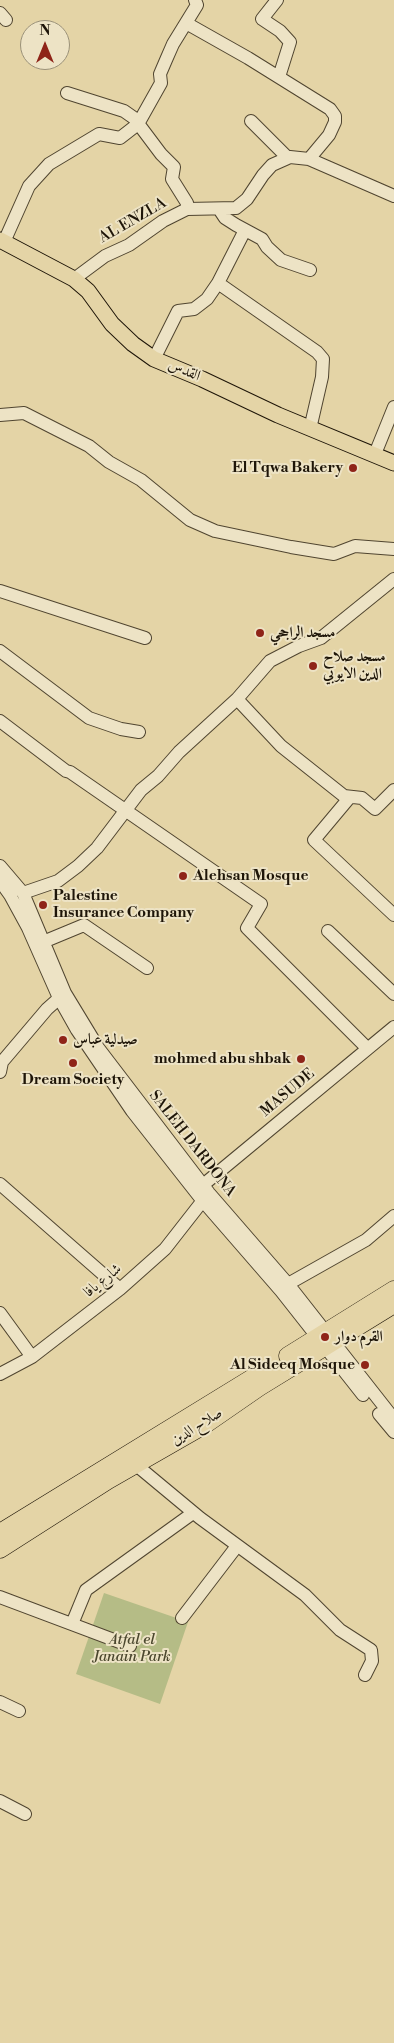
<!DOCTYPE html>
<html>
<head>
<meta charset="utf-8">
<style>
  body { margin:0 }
  #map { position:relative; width:394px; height:2043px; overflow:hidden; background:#e4d4a6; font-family:"Libre Bodoni",serif }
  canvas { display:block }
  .north { position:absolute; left:20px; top:20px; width:50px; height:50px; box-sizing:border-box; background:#ede3c5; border:1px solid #9a9179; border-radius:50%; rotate:0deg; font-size:14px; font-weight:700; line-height:20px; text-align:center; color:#1e1508 }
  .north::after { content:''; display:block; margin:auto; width:18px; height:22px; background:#8f2418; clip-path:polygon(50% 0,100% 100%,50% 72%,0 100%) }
</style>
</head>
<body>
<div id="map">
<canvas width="394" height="2043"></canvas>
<div class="north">N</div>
</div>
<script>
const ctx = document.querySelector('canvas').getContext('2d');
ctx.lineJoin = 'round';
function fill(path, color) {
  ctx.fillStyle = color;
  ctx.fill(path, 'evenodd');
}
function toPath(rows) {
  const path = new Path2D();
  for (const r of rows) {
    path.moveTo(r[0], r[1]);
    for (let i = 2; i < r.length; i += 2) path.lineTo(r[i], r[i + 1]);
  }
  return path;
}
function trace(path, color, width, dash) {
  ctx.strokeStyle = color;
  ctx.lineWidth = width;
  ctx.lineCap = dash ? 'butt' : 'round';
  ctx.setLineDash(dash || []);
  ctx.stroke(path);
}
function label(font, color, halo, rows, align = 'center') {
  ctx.font = font + ' "Libre Bodoni",Amiri,serif';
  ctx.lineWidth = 4;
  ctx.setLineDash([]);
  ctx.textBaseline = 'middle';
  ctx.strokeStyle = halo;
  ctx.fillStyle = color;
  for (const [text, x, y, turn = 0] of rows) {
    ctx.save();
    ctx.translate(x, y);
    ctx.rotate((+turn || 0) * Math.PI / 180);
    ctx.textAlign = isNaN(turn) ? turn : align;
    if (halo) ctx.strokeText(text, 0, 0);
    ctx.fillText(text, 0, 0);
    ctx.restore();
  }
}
fill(toPath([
  [104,1593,188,1622,160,1704,76,1674]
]), '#b5bc86');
const minor = toPath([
  [277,0,262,19,280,31,290,42,279,77],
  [0,13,6,20],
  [186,23,248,58,330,109,335,116,335,122,329,135,309,159],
  [67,93,124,111,134,118,161,154,174,167,172,179,187,203,187,209],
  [251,121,288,158],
  [219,209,225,218,236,225,262,239,267,247,281,260,310,270],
  [4,242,29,186,49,164,99,134,120,138,138,124,161,83,160,74,166,60,173,44,197,5,195,0],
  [74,279,105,256,129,245,163,221,187,209,236,208,247,199,263,175,272,165,290,157,309,159,394,196],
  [218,283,317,352,323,359,322,377,310,429],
  [154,359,178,311,194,309,207,299,218,283,245,230],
  [0,415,24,413,89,446,109,462,141,480,190,520,215,531,291,547,334,554,355,546,394,549],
  [375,454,394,407],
  [0,591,145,638],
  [0,651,89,718,121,729,139,732],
  [237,699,281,746,344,796,362,798,375,809,394,790],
  [0,721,66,771,70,772,261,904,247,928,367,1048],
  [350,797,314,840,394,915],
  [0,866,23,893,65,993,99,1049,209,1193,288,1284,394,1419],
  [0,881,10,895,28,928,59,998,77,1030,132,1111,202,1200,281,1291,363,1395],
  [23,893,58,881,78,866,97,848,141,790,158,776,179,752,237,699,270,661,299,646,321,638,394,579],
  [328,931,394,994],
  [43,942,84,925,147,968],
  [0,1072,2,1062,47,1009,65,993],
  [0,1184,120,1289],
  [203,1185,394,1027],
  [288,1284,366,1240,394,1216],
  [0,1313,32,1357],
  [0,1374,32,1357,120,1289,165,1249,208,1194],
  [379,1414,394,1432],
  [135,1464,200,1518,305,1595,340,1630,371,1650,372,1661,365,1675],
  [0,1597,130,1646],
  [182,1618,237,1546],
  [72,1624,86,1590,193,1513],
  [0,1702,19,1711],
  [0,1801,25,1814]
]);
const major = toPath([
  [0,240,74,279,88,291,112,324,133,344,154,359,202,379,278,415,394,463]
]);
const highway = toPath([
  [288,1356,394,1290],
  [0,1533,264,1371],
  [0,1549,108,1480,204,1425,259,1387,394,1304]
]);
trace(minor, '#504530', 14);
trace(major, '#1e1508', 17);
trace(highway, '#1e1508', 19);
trace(minor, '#ede3c5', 12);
trace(major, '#e4d4a6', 15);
trace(highway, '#e4d4a6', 18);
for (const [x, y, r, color] of [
  [353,468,5,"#8f2418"],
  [260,633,5,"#8f2418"],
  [313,666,5,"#8f2418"],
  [183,876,5,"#8f2418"],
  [43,905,5,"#8f2418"],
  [63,1040,5,"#8f2418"],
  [301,1059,5,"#8f2418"],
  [73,1063,5,"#8f2418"],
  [325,1337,5,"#8f2418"],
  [365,1365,5,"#8f2418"]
]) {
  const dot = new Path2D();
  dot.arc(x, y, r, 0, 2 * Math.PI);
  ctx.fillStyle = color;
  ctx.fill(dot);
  trace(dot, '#ede3c5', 2);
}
label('15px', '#1e1508', '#ede3c5', [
  ["AL ENZLA",133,221,-30],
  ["القدس",184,371,23],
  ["MASUDE",288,1093,-40],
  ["SALEH DARDONA",192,1144,52],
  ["شارع يافا",103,1281,-39],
  ["صلاح الدين",197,1427,-32]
]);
label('bold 15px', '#1e1508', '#ede3c5', [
  ["El Tqwa Bakery",343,468,"right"],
  ["مسجد الراجحي",270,633],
  ["مسجد صلاح",323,657],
  ["الدين الايوبي",323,674],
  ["Alehsan Mosque",193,876],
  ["Palestine",53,896],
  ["Insurance Company",53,913],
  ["صيدلية عباس",73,1040],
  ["mohmed abu shbak",291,1059,"right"],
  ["Dream Society",73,1080,"center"],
  ["القرم دوار",335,1337],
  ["Al Sideeq Mosque",355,1365,"right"]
], 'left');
label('italic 15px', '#4b472e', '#ede3c5', [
  ["Atfal el",132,1640],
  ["Janain Park",132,1657]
]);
</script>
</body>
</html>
